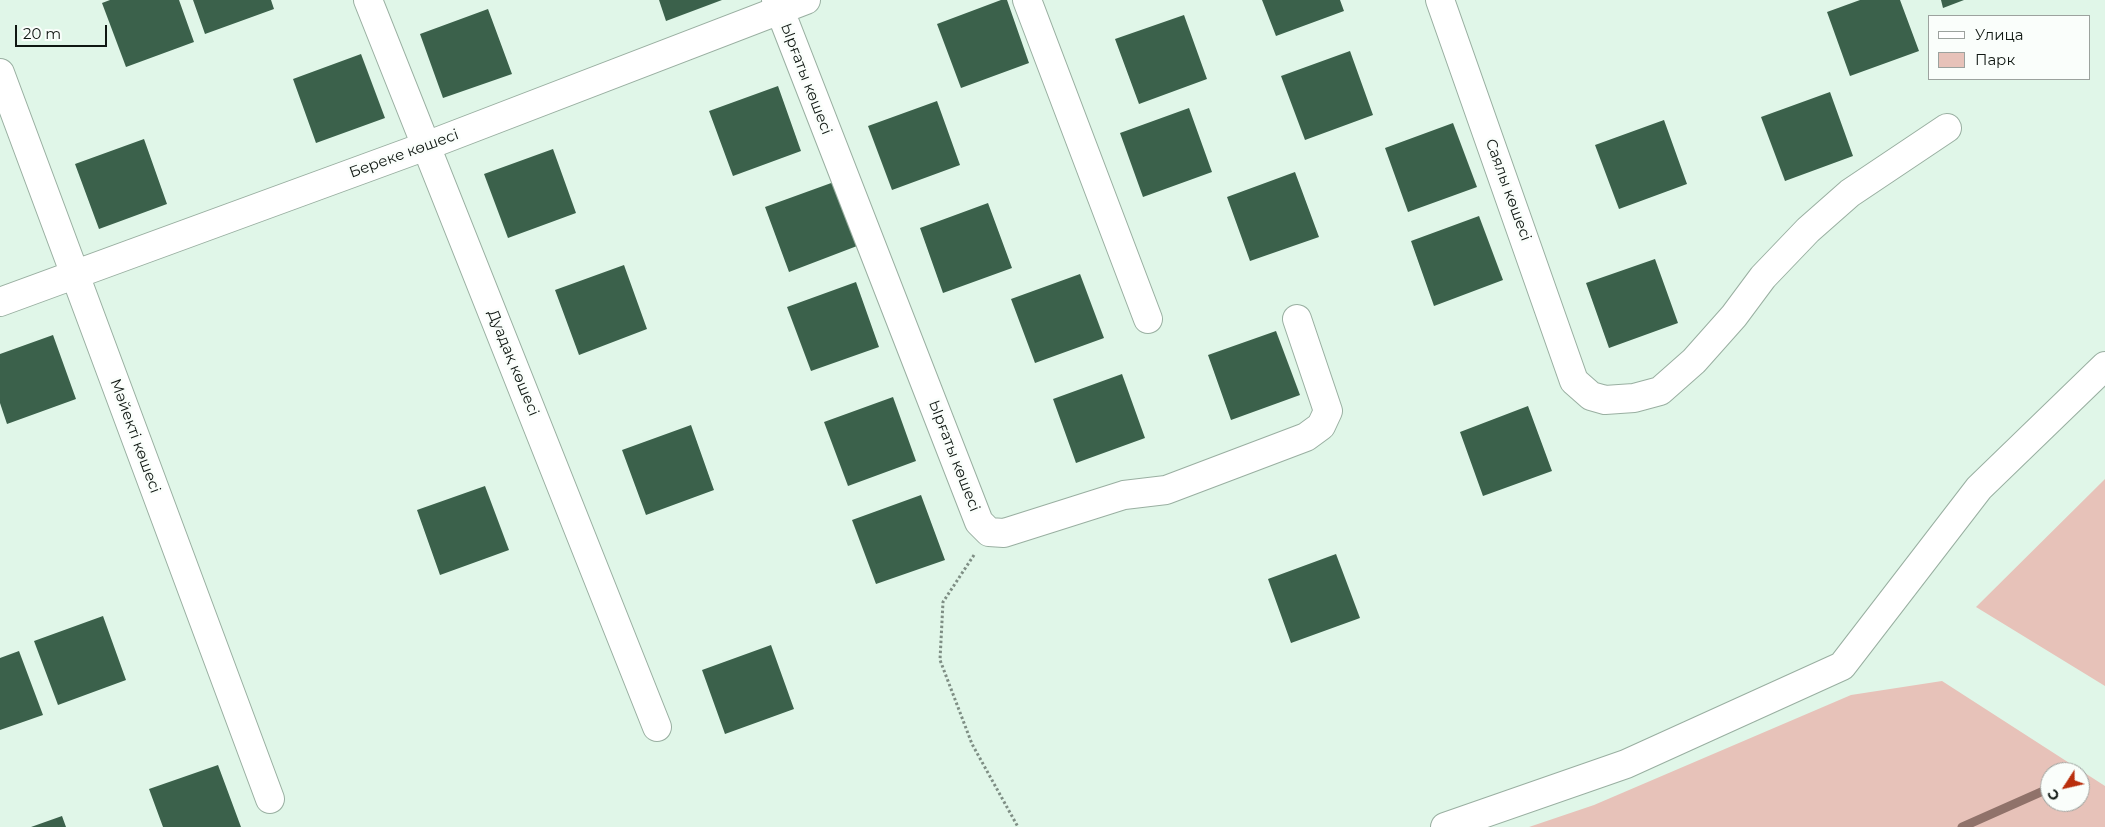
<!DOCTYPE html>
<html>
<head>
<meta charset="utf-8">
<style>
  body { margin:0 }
  #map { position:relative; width:2105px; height:827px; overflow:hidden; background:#e0f6e8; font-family:Montserrat,sans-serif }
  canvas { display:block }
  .legend { position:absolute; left:1928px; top:15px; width:162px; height:65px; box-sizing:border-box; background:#fafefb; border:1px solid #9ca29e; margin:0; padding:6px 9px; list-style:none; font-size:15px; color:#0f1712 }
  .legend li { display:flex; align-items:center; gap:10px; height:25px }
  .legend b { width:25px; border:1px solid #9ca29e }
  .north { position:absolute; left:2040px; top:762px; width:50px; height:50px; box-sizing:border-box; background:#fafefb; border:1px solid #9ca29e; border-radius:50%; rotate:235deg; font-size:14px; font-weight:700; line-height:20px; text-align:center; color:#0f1712 }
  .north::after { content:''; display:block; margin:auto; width:18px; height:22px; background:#b92e0c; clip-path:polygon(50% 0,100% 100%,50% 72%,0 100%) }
  .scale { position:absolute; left:15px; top:25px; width:92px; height:22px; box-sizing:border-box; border:2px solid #0f1712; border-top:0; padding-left:6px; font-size:15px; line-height:18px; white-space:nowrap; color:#0f1712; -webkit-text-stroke:4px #fafefb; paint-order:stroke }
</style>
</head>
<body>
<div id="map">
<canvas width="2105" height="827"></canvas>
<ul class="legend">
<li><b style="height:6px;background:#fff"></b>Улица</li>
<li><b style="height:14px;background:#e7c2b9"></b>Парк</li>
</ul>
<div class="north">С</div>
<div class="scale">20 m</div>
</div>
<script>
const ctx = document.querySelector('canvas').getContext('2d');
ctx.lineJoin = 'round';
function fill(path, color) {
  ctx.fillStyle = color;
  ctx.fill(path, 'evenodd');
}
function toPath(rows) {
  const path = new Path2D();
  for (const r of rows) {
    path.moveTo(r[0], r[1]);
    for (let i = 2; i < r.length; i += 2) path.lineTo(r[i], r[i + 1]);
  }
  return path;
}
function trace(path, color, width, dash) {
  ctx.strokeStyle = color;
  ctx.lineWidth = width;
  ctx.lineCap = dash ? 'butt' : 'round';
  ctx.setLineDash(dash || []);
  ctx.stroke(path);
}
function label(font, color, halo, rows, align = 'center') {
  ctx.font = font + ' Montserrat,sans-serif';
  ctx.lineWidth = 5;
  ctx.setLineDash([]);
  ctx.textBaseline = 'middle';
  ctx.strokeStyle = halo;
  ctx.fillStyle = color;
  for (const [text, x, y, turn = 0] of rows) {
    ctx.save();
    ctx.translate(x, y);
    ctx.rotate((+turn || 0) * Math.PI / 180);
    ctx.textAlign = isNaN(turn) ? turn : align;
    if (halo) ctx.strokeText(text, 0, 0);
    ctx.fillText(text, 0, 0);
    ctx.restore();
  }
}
fill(toPath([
  [2105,479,2105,686,1976,607],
  [1942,681,2105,786,2105,827,1529,827,1594,805,1851,695],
  [2050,772,2080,772,2080,802,2050,802]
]), '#e7c2b9');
trace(toPath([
  [1962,827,2050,788]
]), '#90726a', 9);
fill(toPath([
  [110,0,179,0,194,42,126,67,102,3],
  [193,0,271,0,274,9,205,34],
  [659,0,722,0,666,21],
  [1001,0,1007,0,1029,63,961,88,937,24],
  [1262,0,1340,0,1344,11,1276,36],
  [1860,0,1900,0,1919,51,1850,76,1827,12],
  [1941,0,1964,0,1943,8],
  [488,9,512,74,443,98,420,34],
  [1184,15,1207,79,1139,104,1115,39],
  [1350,51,1373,115,1305,140,1281,76],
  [361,54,385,118,316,143,293,79],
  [778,86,801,151,733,176,709,111],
  [1830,92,1853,156,1785,181,1761,117],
  [937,101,960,165,892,190,868,126],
  [1189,108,1212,172,1143,197,1120,133],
  [1664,120,1687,184,1619,209,1595,145],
  [1453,123,1477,187,1408,212,1385,148],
  [144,139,167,204,99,229,75,164],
  [553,149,576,213,508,238,484,174],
  [1295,172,1319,237,1250,261,1227,197],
  [834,182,857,246,789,272,765,207],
  [988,203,1012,268,943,293,920,228],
  [1479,216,1503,280,1434,306,1411,241],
  [1655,259,1678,323,1609,348,1586,283],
  [624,265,647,329,579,355,555,290],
  [1080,274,1104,338,1035,363,1011,299],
  [856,282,879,347,811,371,787,307],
  [1276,331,1300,395,1231,420,1208,355],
  [53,335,76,399,7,424,0,403,0,354],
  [1122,374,1145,438,1076,463,1053,399],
  [893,397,916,461,848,486,824,422],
  [1528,406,1552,471,1483,496,1460,432],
  [691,425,714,490,646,515,622,450],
  [485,486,509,550,440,575,417,510],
  [921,495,945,560,876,584,852,520],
  [1336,554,1360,618,1291,643,1268,579],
  [103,616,126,680,58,705,34,641],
  [771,645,794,709,725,734,702,670],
  [19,651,43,715,0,730,0,658],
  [218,765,241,827,163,827,149,789],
  [62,816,66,827,31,827]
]), '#3b614b');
const minor = toPath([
  [368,0,657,727],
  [776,0,979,522,989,532,1004,533,1124,495,1166,490,1306,437,1321,426,1328,411,1297,319],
  [1027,0,1148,319],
  [1440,0,1574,381,1591,396,1605,400,1634,398,1660,391,1694,361,1734,316,1763,277,1808,230,1850,193,1947,128],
  [0,73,270,799],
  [0,302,426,146,806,0],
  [1445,827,1626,764,1842,666,1979,488,2105,366]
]);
trace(minor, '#99afa1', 30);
trace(toPath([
  [974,555,943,602,940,660,972,744,1018,827]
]), '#7e8e84', 3, [2.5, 2.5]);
trace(minor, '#fff', 28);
label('15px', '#0f1712', '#fafefb', [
  ["Ырғаты көшесі",806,79,69],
  ["Береке көшесі",404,154,-20],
  ["Саялы көшесі",1508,190,70],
  ["Дуадақ көшесі",513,363,68],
  ["Мәйекті көшесі",135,436,70],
  ["Ырғаты көшесі",954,456,69]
]);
</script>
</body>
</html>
